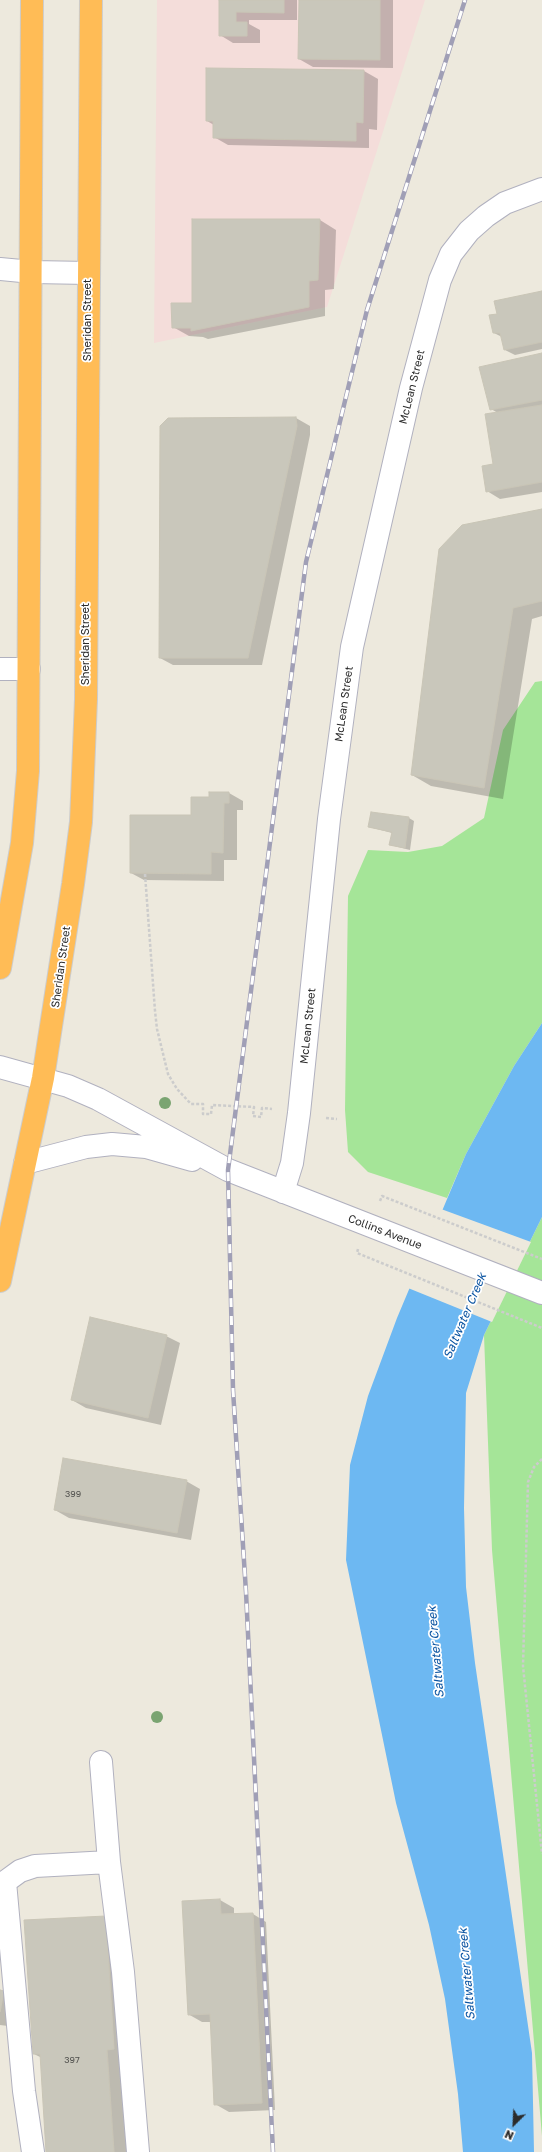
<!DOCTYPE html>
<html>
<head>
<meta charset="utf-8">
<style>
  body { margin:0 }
  #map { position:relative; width:542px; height:2152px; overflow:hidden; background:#ede9dd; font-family:"Golos Text",sans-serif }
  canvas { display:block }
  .north { position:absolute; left:494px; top:2104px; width:40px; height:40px; -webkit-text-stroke:3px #fff; paint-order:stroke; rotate:204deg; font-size:11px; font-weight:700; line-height:16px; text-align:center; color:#2b2b2b }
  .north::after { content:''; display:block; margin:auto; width:14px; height:18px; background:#2b2b2b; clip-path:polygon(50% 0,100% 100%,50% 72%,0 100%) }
</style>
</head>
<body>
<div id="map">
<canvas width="542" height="2152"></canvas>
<div class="north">N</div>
</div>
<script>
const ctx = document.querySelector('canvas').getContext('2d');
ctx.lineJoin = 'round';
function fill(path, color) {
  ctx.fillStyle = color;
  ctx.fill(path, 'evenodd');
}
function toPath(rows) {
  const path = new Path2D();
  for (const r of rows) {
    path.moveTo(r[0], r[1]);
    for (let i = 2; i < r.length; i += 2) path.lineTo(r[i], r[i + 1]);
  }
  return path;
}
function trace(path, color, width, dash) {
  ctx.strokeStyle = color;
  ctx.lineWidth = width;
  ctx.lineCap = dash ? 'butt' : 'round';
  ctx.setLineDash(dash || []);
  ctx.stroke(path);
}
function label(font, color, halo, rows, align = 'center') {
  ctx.font = font + ' "Golos Text",sans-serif';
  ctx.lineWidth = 3.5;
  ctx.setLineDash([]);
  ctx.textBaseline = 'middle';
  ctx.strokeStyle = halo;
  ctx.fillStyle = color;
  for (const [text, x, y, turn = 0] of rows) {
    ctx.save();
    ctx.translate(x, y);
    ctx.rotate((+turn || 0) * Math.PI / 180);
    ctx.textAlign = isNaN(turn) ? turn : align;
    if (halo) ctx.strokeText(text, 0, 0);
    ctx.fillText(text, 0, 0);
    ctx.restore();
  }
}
fill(toPath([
  [157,0,425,0,327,307,154,343]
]), '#f4ddda');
fill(toPath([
  [542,681,542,1023,514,1066,466,1154,447,1198,368,1172,348,1152,345,1110,348,896,368,850,408,852,442,846,484,818,503,730,535,682],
  [542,1217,542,2136,492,1550,484,1335]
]), '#a5e598');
fill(toPath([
  [542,1023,542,1217,484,1335,466,1393,464,1508,466,1587,475,1663,532,2053,534,2152,463,2152,458,2094,445,1999,429,1925,396,1803,346,1560,350,1465,368,1396,397,1318,466,1154,514,1066]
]), '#6db8f2');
fill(toPath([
  [441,1209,531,1242,492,1322,408,1288]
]), '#ede9dd');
fill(toPath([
  [220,0,297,0,297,20,249,20,249,24,260,30,260,43,233,43,220,35],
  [300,0,393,0,393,68,313,67,299,59],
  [207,69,364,71,378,79,377,130,369,129,369,148,228,145,214,137,214,125,207,121],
  [193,220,320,220,336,230,334,289,325,290,325,316,208,339,203,337,189,336,173,327,193,304],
  [542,292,542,349,515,355,505,350,502,337,494,333,499,314],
  [542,354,542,492,500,499,487,491,494,464,498,413,491,409],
  [296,418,310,426,310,435,262,665,173,665,160,658,168,419],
  [542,510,542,616,532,619,503,799,431,786,412,775],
  [210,793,229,793,243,801,243,810,237,810,237,860,224,860,224,881,144,880,131,873,210,798],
  [371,813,409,818,414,821,410,850,390,845,392,833,369,827],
  [166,1336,180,1343,161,1425,86,1408,72,1400],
  [186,1481,200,1489,191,1540,69,1518,55,1510],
  [220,1900,234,1908,234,1915,253,1914,266,1922,275,2110,229,2112,215,2104,212,2022,202,2022,188,2014,183,1902],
  [25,1921,122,1926,129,2152,47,2152,42,2058,34,2054],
  [0,1991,4,1991,8,2026,0,2025]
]), '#0003');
const building = toPath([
  [219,0,284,0,284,13,236,12,236,22,247,22,247,36,219,36,219,0],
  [299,0,380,0,380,60,298,59,299,0],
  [206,68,364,70,363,123,356,122,356,141,213,138,213,121,206,121,206,68],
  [192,219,320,219,318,280,309,281,309,307,191,331,191,328,172,328,171,303,192,303,192,219],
  [542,291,542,342,504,350,500,333,493,333,489,315,497,314,494,301,542,291],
  [542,353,542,400,490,410,479,367,542,353],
  [542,405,542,482,486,492,482,466,493,464,485,414,542,405],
  [296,417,297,426,248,658,159,658,160,426,168,418,296,417],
  [542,509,542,601,513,608,484,788,411,775,439,549,462,525,542,509],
  [209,792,229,792,229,803,224,803,223,853,211,852,211,874,130,873,130,815,191,815,191,797,209,797,209,792],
  [371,812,409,817,405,848,389,845,392,832,368,827,371,812],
  [90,1317,167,1335,148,1418,71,1400,90,1317],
  [63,1458,187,1480,177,1533,54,1510,63,1458],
  [220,1899,221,1914,253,1913,262,2103,214,2105,210,2014,188,2015,182,1901,220,1899],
  [106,1916,114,2049,107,2050,114,2152,46,2152,40,2054,33,2054,24,1920,106,1916],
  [0,1990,4,1991,0,2012,0,1990]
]);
fill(building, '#c9c7bb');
trace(building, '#c9c5b6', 1);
const minor = toPath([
  [0,269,32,272,89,273],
  [0,669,29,669],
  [0,1067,68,1086,98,1099,228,1170,542,1293],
  [25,1163,86,1147,112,1144,146,1147,192,1160],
  [283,1192,292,1163,299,1113,329,819,352,647,411,388,440,280,451,254,469,231,486,216,505,203,542,189],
  [101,1762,109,1862,123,1972,138,2152],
  [5,1882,24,2091,33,2152],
  [0,1883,5,1882,20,1871,35,1866,109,1862]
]);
const highway = toPath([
  [0,968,22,843,28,771,32,0],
  [0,1281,43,1078,73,884,81,822,86,699,91,0]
]);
trace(minor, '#b1b1bf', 24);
trace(highway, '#ccc', 24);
trace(toPath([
  [145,874,155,1011,157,1029,168,1074,177,1089,191,1104,203,1104,203,1114,211,1114,212,1105,254,1107,253,1116,261,1117,262,1108,272,1109],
  [326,1118,337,1119],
  [380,1201,382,1196,542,1259],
  [358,1249,357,1253,542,1328],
  [542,1459,534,1467,528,1482,523,1666,542,1854]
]), '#ccc', 2.5, [3, 2]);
trace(minor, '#fff', 22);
trace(highway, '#ffbc56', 22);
const rail = toPath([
  [273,2152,246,1592,233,1390,228,1170,306,562,367,310,465,0]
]);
trace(rail, '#a09fb6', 4.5);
trace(rail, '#fff', 3, [9]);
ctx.fillStyle = '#7aa471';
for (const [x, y] of [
  [165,1103],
  [157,1717]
]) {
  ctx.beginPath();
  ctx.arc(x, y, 6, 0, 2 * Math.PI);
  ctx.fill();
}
label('9px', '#52524f', null, [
  ["399",73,1494],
  ["397",72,2060]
]);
label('11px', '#2b2b2b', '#fff', [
  ["Sheridan Street",88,320,-90],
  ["McLean Street",412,387,-76],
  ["Sheridan Street",86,644,-90],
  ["McLean Street",344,704,-82],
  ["Sheridan Street",61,967,-82],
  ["McLean Street",308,1026,-84],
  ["Collins Avenue",385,1232,21]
]);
label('italic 12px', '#0953a1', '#fff', [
  ["Saltwater Creek",465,1316,-67],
  ["Saltwater Creek",436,1652,-95],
  ["Saltwater Creek",467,1974,-95]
]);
</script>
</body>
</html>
